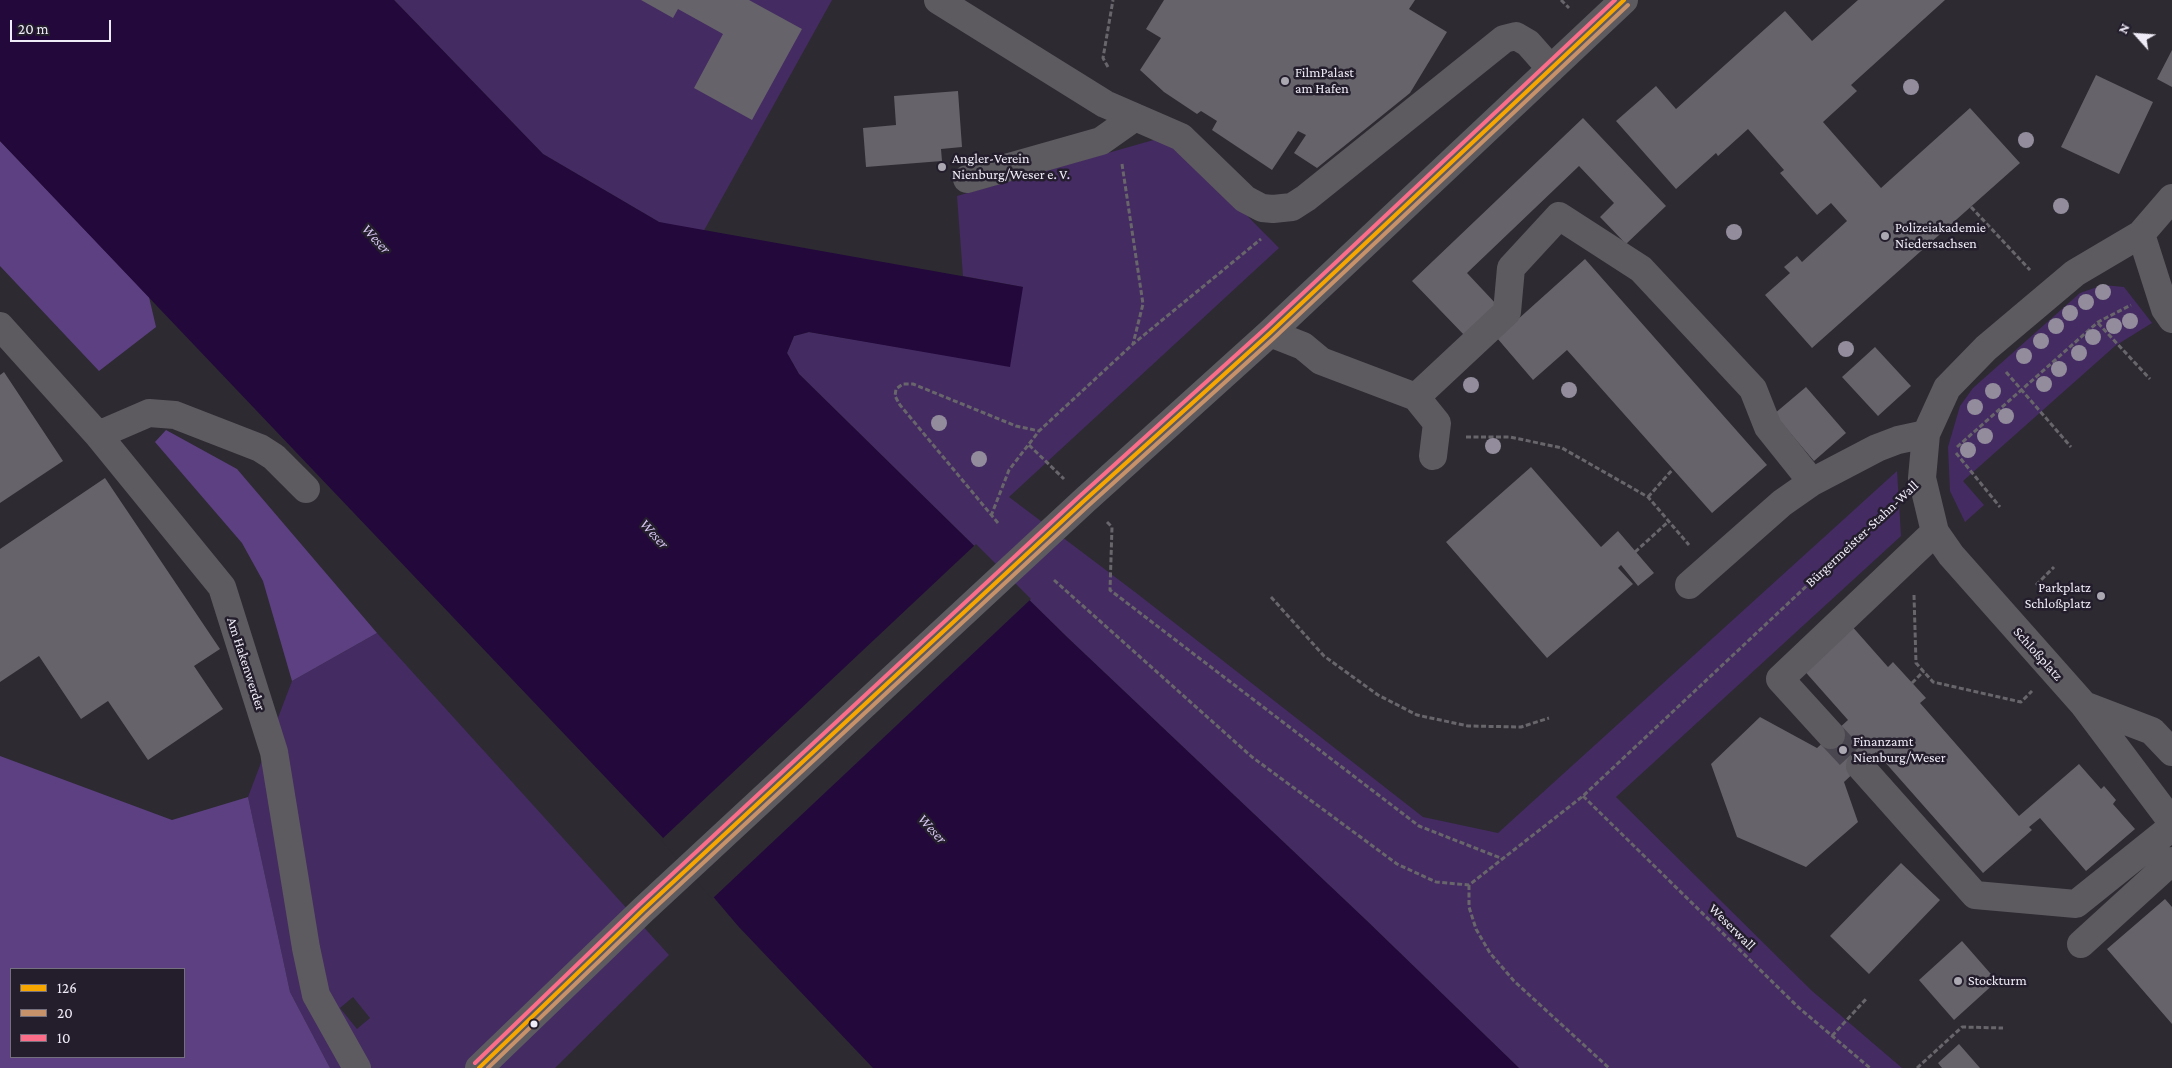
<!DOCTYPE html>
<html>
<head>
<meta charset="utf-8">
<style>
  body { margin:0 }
  #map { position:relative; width:2172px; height:1068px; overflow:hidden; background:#2d2a32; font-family:"Crimson Pro",serif }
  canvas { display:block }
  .legend { position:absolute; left:10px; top:968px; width:175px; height:90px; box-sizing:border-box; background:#231d2c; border:1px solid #75707d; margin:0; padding:6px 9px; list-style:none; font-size:15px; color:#f0ecf7 }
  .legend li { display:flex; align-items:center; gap:10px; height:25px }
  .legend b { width:25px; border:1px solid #75707d }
  .north { position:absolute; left:2112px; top:10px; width:50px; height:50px; -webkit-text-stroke:4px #231d2c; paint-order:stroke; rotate:296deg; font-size:14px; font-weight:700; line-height:20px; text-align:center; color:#f0ecf7 }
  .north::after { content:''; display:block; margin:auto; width:18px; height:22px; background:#f0ecf7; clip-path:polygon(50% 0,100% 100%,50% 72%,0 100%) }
  .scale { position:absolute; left:10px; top:20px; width:101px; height:22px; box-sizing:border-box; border:2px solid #f0ecf7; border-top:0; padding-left:6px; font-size:15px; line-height:18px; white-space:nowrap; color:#f0ecf7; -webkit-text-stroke:4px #231d2c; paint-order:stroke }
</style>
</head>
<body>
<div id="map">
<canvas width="2172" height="1068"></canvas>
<ul class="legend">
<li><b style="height:6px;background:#f7a600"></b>126</li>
<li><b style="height:6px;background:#c7916a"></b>20</li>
<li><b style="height:6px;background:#fb6d88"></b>10</li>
</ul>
<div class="north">N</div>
<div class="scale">20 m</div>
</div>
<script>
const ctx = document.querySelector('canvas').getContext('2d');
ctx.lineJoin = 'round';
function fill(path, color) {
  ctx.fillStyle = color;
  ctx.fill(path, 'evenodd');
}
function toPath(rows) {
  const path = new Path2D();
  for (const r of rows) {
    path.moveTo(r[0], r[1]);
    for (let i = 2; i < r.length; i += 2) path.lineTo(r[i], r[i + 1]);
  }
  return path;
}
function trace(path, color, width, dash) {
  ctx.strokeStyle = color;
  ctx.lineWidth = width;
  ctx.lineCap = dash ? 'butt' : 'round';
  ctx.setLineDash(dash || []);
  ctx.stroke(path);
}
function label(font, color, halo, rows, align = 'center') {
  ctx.font = font + ' "Crimson Pro",serif';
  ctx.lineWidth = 5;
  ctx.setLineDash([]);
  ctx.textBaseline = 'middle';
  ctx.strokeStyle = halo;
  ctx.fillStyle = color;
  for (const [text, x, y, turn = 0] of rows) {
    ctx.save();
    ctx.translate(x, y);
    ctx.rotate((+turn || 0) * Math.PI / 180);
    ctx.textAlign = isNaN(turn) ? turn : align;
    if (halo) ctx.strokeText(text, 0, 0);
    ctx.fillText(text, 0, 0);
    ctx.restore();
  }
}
fill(toPath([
  [394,0,832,0,702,234,659,222,543,154],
  [1157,139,1186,154,1279,248,1009,497,1135,592,1423,817,1498,833,1897,471,1901,536,1616,797,1811,990,1902,1068,1519,1068,1366,920,1068,638,799,374,787,353,794,336,809,332,940,354,1023,287,963,276,957,196],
  [2103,285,2124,287,2152,323,2115,346,1963,481,1984,505,1965,522,1950,491,1948,447,1960,406,1973,388,2080,293],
  [377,633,669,955,555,1068,330,1068,290,992,248,797,292,681],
  [353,997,370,1018,357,1029,340,1008]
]), '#442b62');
fill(toPath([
  [0,141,149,297,156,327,99,371,0,266],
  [166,430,237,469,377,633,292,681,263,581,242,543,155,442],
  [0,756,172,820,248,797,290,992,330,1068,0,1068],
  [11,969,184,969,184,1057,11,1057]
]), '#5d4082');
fill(toPath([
  [0,0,394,0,543,154,659,222,1023,287,1010,367,809,332,794,336,787,353,799,374,1068,638,1366,920,1519,1068,873,1068,738,926,666,841,0,141]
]), '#23083c');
fill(toPath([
  [976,544,1031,599,712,899,661,840]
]), '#2d2a32');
fill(toPath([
  [641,0,749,0,802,29,752,120,694,88,723,34,678,9,673,18],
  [1164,0,1415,0,1409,9,1447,32,1410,93,1317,168,1294,153,1306,135,1298,131,1272,170,1212,130,1217,121,1201,111,1197,114,1164,92,1140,70,1161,38,1146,29],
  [1858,0,1945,0,1851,85,1857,91,1823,122,1881,188,1970,108,2020,163,1812,348,1765,295,1790,273,1784,267,1797,256,1802,262,1847,221,1831,203,1817,215,1780,173,1784,170,1748,129,1718,156,1716,153,1676,189,1616,121,1656,86,1676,109,1785,11,1812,41],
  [2172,50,2172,87,2157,79],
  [2096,75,2153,102,2119,174,2061,147],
  [958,91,962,147,941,149,942,161,866,167,863,128,896,125,894,96],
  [1583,118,1666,206,1626,244,1600,217,1614,203,1579,166,1467,273,1498,306,1466,337,1412,281],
  [1585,259,1767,465,1712,513,1567,350,1533,380,1497,338],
  [1875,347,1911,386,1878,416,1842,377],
  [4,372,63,461,0,503,0,375],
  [1806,387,1846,433,1814,461,1774,414],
  [1531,467,1601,547,1618,531,1654,573,1638,586,1621,565,1618,568,1633,584,1547,658,1446,542],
  [105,478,220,649,194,666,223,709,148,760,108,701,81,719,39,656,0,682,0,549],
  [1850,624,1888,667,1893,662,1926,698,1920,703,2019,816,2079,764,2101,789,2104,786,2116,800,2113,804,2135,829,2086,871,2040,818,2029,827,2032,830,1983,873,1876,752,1844,782,1858,822,1806,867,1737,837,1711,764,1760,717,1817,748,1848,720,1801,667],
  [1901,863,1940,900,1869,974,1830,936],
  [2165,899,2172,907,2172,1024,2107,949],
  [1962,941,1997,981,1954,1020,1919,980],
  [1959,1044,1980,1068,1942,1068,1938,1063]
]), '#66636a');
trace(toPath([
  [1831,735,1860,766]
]), '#4a4750', 28, [28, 14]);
trace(toPath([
  [1561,0,1569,8],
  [1108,67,1103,58,1113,0],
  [1122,164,1143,304,1133,344],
  [1971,207,2030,270],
  [2098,323,2150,379],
  [2006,372,2071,447],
  [1466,437,1510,437,1562,448,1648,497,1689,545],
  [1029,445,1064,479],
  [1957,447,2098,322,2131,305],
  [1956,453,2000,507],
  [1648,497,1673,469],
  [991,516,1009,470,1039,431,1133,344,1261,239],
  [1107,522,1112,527,1110,590,1419,826,1503,859],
  [998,523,900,405,895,396,896,389,903,384,913,384,1016,426,1039,431],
  [1635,552,1669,521],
  [1054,580,1252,757,1397,864,1436,882,1469,885,1583,796,1896,502],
  [2036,585,2054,567],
  [1914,595,1916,663,1933,682,2021,702,2032,691],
  [1271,597,1324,656,1378,695,1417,715,1468,726,1521,727,1549,718],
  [1912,683,1924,671],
  [1583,796,1798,1007,1870,1068],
  [1469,885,1469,907,1476,929,1490,953,1514,981,1609,1068],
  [1832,1036,1866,999],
  [1917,1068,1962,1027,2003,1028]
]), '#68666b', 3, [5, 2.5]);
trace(toPath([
  [938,0,1105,104,1181,137,1245,199,1262,208,1273,209,1292,207,1306,198,1504,39,1516,36,1528,43,1551,69],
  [967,179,1101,141,1135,117],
  [2172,198,2141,234,2075,273,1986,348,1947,388,1926,434,1922,478,1935,532,1951,555,2084,705,2172,822],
  [2141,234,2165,309,2172,319],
  [0,326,98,435,222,587,274,752,306,948,316,995,357,1068],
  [1270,333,1303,346,1321,361,1416,397,1437,423,1433,456],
  [1416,397,1507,312,1511,268,1559,216,1641,269,1753,389,1768,427,1812,482],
  [98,435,149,413,175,415,260,448,274,457,306,489],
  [1689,585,1782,503,1812,482,1877,448,1898,440,1926,434],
  [2084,705,2152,731,2172,752],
  [1831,735,1780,679,1935,532],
  [1860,766,1975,895,2076,904,2172,827],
  [2081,944,2172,861],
  [479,1068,643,910,1085,500,1270,333,1624,0]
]), '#5d5b60', 28);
trace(toPath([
  [479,1068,643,910,1085,500,1270,333,1624,0]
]), '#f7a600', 4);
trace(toPath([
  [488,1068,647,915,1089,505,1274,338,1628,5]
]), '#c7916a', 4);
trace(toPath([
  [475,1063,639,905,1081,495,1266,328,1615,0]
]), '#fb6d88', 4);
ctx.fillStyle = '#928c9c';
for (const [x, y] of [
  [1911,87],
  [2026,140],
  [2061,206],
  [1734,232],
  [2103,292],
  [2086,302],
  [2070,313],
  [2130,321],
  [2056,326],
  [2114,326],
  [2093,337],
  [2041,341],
  [1846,349],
  [2079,353],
  [2024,356],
  [2059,369],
  [2044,384],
  [1471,385],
  [1569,390],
  [1993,391],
  [1975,407],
  [2006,416],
  [939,423],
  [1985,436],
  [1493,446],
  [1968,450],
  [979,459]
]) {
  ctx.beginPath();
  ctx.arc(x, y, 8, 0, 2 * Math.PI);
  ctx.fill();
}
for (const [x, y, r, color] of [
  [1285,81,5,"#aca8b2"],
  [942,167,5,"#aca8b2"],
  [1885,236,5,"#aca8b2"],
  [2101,596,5,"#aca8b2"],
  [1843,750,5,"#aca8b2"],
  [1958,981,5,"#aca8b2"],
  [534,1024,4.5,"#f0ecf7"]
]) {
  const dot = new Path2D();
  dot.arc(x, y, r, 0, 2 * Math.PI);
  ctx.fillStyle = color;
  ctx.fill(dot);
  trace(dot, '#231d2c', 2);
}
label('14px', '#f0ecf7', '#231d2c', [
  ["FilmPalast",1295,73],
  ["am Hafen",1295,89],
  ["Angler-Verein",952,159],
  ["Nienburg/Weser e. V.",952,175],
  ["Polizeiakademie",1895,228],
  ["Niedersachsen",1895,244],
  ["Parkplatz",2091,588,"right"],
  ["Schloßplatz",2091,604,"right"],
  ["Finanzamt",1853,742],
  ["Nienburg/Weser",1853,758],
  ["Stockturm",1968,981]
], 'left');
label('14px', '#f0ecf7', '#231d2c', [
  ["Bürgermeister-Stahn-Wall",1862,534,-43],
  ["Schloßplatz",2038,654,48],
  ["Am Hakenwerder",246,664,72],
  ["Weserwall",1732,927,45]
]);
label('italic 15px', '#d5c5f0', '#231d2c', [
  ["Weser",376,239,47],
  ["Weser",654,534,47],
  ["Weser",932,829,47]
]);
</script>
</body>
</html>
